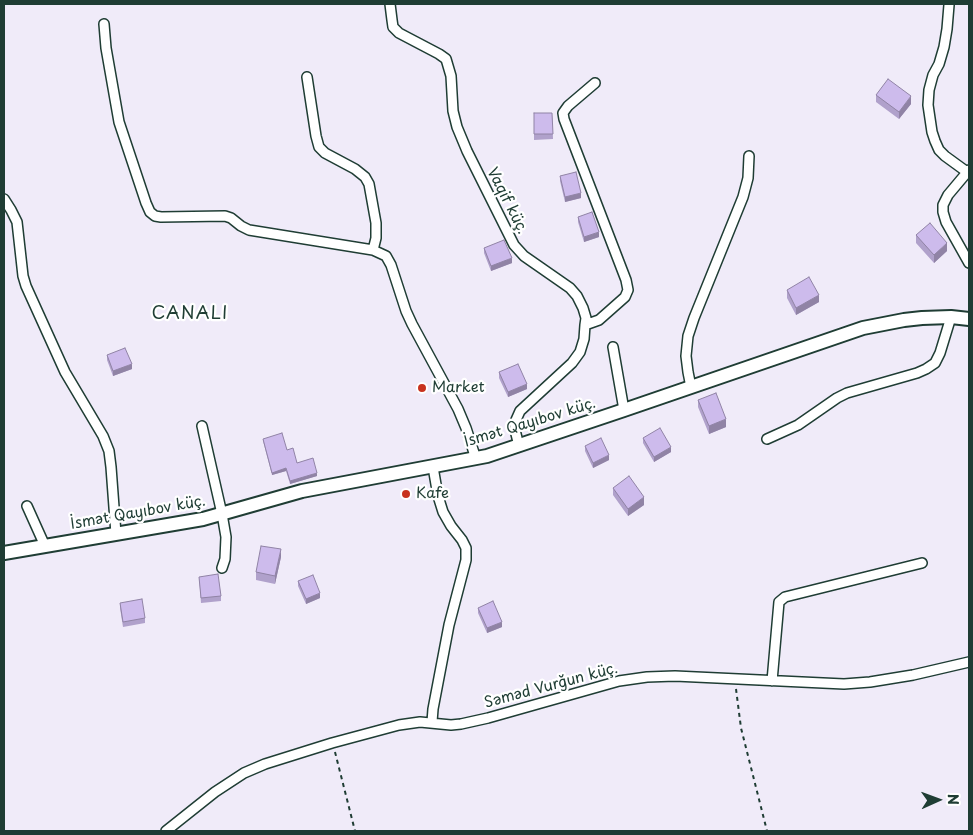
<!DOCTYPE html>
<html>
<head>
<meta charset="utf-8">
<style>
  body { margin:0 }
  #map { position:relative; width:973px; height:835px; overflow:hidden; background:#f0ebf9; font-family:"Playpen Sans",sans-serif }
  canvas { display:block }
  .frame { position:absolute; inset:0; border:5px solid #1f3d34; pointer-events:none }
  .north { position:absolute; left:913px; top:775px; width:50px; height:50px; -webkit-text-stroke:4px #fff; paint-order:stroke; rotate:88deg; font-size:14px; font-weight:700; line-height:20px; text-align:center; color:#1f3d34 }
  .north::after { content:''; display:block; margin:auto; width:18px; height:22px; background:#1f3d34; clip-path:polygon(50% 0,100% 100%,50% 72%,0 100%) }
</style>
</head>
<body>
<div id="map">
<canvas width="973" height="835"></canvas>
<div class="frame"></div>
<div class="north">N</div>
</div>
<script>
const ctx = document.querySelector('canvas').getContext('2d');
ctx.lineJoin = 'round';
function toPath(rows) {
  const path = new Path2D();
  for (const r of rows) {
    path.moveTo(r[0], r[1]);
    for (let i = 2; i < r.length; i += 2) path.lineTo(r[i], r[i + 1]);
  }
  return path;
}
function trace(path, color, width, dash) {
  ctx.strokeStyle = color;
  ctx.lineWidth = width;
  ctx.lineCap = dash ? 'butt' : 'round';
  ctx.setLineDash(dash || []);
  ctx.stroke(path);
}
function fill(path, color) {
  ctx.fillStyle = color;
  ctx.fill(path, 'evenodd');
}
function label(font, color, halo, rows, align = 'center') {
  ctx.font = font + ' "Playpen Sans",sans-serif';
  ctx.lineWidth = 4.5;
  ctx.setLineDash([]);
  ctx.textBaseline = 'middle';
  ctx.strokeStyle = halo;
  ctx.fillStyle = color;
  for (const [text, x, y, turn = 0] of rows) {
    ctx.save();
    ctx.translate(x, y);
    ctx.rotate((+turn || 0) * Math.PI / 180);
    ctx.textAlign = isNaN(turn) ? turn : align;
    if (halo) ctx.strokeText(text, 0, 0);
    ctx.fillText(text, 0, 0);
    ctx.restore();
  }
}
const street = toPath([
  [390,4,392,20,393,27,399,33,439,54,446,59,451,76,453,111,457,127,467,151,514,245,524,256,570,288,577,296,583,308,586,318,585,325,584,339,580,352,572,363,520,411,516,420,515,430,519,446],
  [949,5,947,29,944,47,939,64,933,75,929,90,928,105,932,132,935,141,939,150,945,156,967,172],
  [104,24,106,48,119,122,146,203,150,212,155,216,161,217,225,216,231,218,241,226,249,230,373,250,386,256,391,265,406,311,412,324,458,409,466,428,476,459],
  [307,77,316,136,319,147,325,153,355,169,365,177,369,184,376,223,376,238,373,250],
  [969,170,948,195,943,205,943,212,946,222,969,263],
  [4,199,11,210,17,222,23,276,26,286,65,372,103,436,109,451,111,467,116,534],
  [585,325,599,320,625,297,628,290,626,280,564,119,563,113,568,106,595,83],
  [613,347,624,410],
  [691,387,688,372,686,356,688,336,694,318,743,197,748,178,749,156],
  [202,426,222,514,226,537,225,559,222,568],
  [767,439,798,425,837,398,847,393,917,373,926,369,935,363,940,353,951,317],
  [27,506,45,546],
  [772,681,779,602,785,597,922,563],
  [432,722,433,709,449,625,466,560,466,548,462,540,451,526,443,512,438,496,433,467],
  [166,831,215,792,244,773,265,764,332,743,399,725,420,722,451,725,461,724,488,718,619,681,647,677,675,676,844,684,870,682,913,675,969,662]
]);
const secondary = toPath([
  [4,553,203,519,302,491,487,456,624,410,863,328,904,320,922,318,951,317,969,319]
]);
trace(street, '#1f3d34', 12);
trace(secondary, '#1f3d34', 16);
trace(toPath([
  [736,689,741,728,767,831],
  [335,752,355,831]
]), '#1f3d34', 2, [4, 4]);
trace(street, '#fff', 9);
trace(secondary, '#fff', 12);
fill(toPath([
  [876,95,911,104,899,119,876,102],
  [534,113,552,113,553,139,534,140],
  [560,176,581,198,565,202,560,181],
  [578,217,599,237,584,242,578,222],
  [916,235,947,251,934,263,916,243],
  [484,248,512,263,491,271,484,253],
  [787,290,819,302,796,315,787,298],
  [107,355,132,369,113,376,107,360],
  [499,372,527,389,508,397,499,378],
  [698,400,726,427,709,434,698,407],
  [643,438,671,452,654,462,643,443],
  [263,439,287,450,297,463,317,476,290,484,286,471,272,475,263,441],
  [585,446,609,460,593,468,585,451],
  [613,488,644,505,628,516,613,495],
  [281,557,275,584,256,580,256,572],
  [199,577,221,596,221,601,201,603],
  [298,581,320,598,306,604,298,586],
  [120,603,145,618,145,623,123,627,120,608],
  [478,608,502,627,487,633,478,613]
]), '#b0a1cb');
fill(toPath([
  [911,96,911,104,899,119,899,112],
  [581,193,581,198,565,202,565,197],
  [599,232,599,237,584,242,584,237],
  [947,243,947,251,934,263,934,255],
  [512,258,512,263,491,271,491,266],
  [819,295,819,302,796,315,796,308],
  [132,364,132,369,113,376,113,371],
  [527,384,527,389,508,397,508,392],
  [726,419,726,427,709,434,709,426],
  [671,447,671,452,654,462,654,457],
  [609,455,609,460,593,468,593,463],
  [286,468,286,471,272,475,272,473],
  [317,473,317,476,290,484,290,481],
  [644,497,644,505,628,516,628,509],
  [281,549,281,557,275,584,275,576],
  [320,593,320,598,306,604,306,599],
  [502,622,502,627,487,633,487,628]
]), '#9083a5');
const building = toPath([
  [888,79,911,96,899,112,876,95,888,79],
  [534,113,552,113,553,134,534,134,534,113],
  [576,172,581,193,565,197,560,176,576,172],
  [592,212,599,232,584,237,578,217,592,212],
  [930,223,947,243,934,255,916,235,930,223],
  [504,240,512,258,491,266,484,248,504,240],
  [809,277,819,295,796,308,787,290,809,277],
  [125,348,132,364,113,371,107,355,125,348],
  [518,364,527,384,508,392,499,372,518,364],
  [716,393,726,419,709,426,698,400,716,393],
  [660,428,671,447,654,457,643,438,660,428],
  [282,433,287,450,293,448,297,463,313,458,317,473,290,481,286,468,272,473,263,439,282,433],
  [601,438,609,455,593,463,585,446,601,438],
  [629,476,644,497,628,509,613,488,629,476],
  [261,546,281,549,275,576,256,572,261,546],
  [218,574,221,596,201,598,199,577,218,574],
  [313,575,320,593,306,599,298,581,313,575],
  [142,599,145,618,123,622,120,603,142,599],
  [493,601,502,622,487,628,478,608,493,601]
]);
fill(building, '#cdbbec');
trace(building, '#9083a5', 1);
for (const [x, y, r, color] of [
  [422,388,5,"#c8321e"],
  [406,494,5,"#c8321e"]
]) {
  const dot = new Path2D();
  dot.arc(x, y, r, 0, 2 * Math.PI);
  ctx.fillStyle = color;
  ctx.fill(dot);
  trace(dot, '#fff', 2);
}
label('15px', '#1f3d34', '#fff', [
  ["Vaqif küç.",507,201,63],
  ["İsmət Qayıbov küç.",530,423,-17],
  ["İsmət Qayıbov küç.",138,513,-10],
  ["Səməd Vurğun küç.",551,686,-15]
]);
label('15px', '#1f3d34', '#fff', [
  ["Market",432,388],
  ["Kafe",416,494]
], 'left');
ctx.letterSpacing = '1px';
label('18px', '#1f3d34', '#fff', [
  ["CANALI",190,314]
]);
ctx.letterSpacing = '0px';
</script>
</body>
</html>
